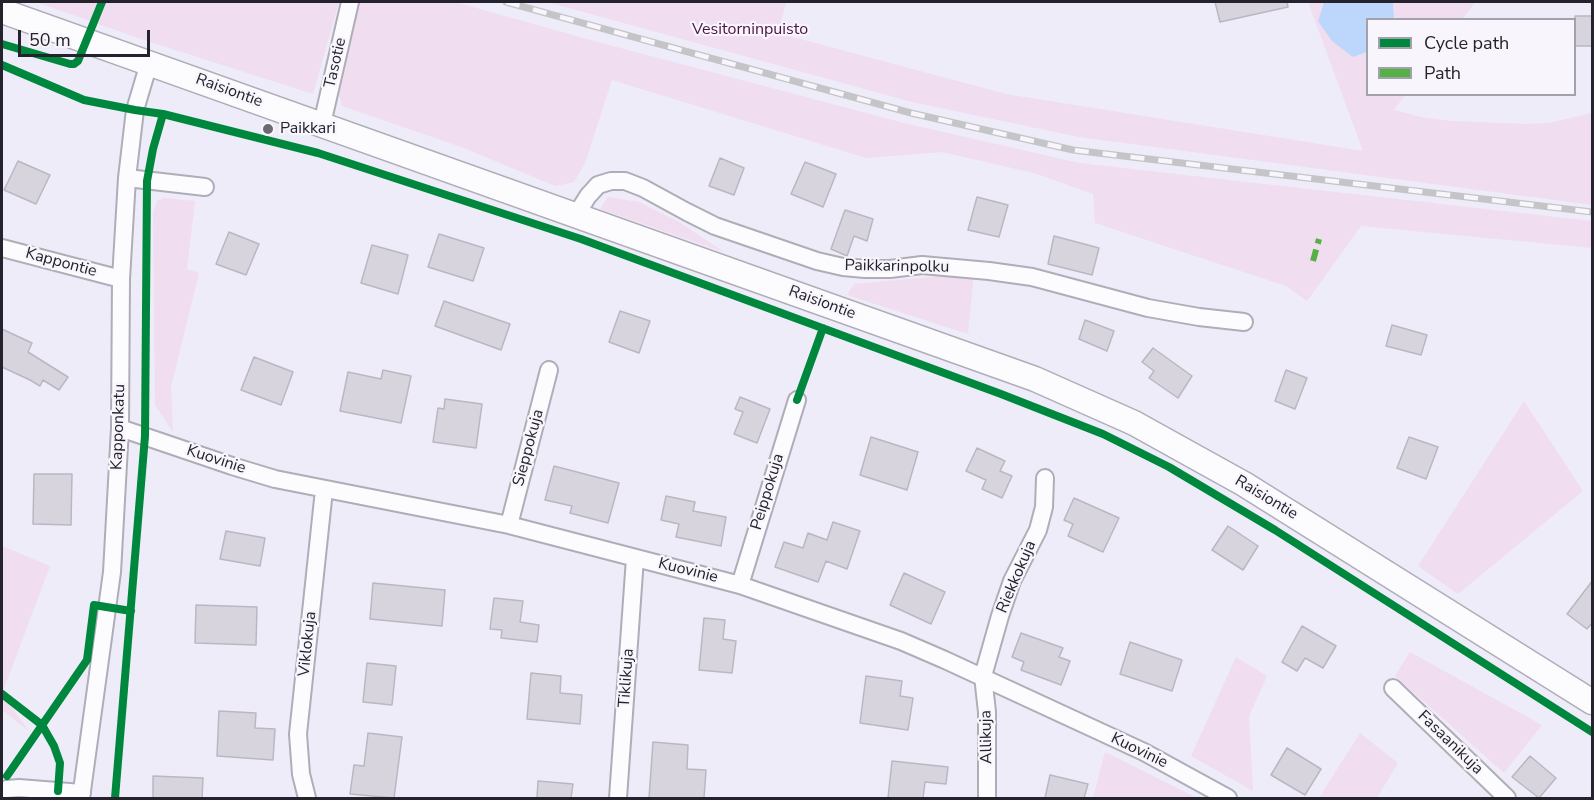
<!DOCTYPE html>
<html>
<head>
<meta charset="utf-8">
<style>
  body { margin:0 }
  #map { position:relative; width:1594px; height:800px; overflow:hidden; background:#eeecf8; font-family:"Nunito Sans",sans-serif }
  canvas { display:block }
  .frame { position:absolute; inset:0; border:3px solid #24222c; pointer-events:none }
  .legend { position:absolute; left:1366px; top:18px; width:210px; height:78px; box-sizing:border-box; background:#f8f6fc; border:2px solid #a3a1a9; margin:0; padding:8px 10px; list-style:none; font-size:18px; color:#24222c }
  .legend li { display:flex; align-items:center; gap:12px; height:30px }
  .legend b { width:30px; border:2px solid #a3a1a9 }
  .scale { position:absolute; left:18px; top:30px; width:132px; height:27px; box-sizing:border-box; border:3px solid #24222c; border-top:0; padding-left:8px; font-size:18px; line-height:21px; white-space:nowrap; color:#24222c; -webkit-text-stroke:4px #f8f6fc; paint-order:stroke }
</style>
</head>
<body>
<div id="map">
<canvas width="1594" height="800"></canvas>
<div class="frame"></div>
<ul class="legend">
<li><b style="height:8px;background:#00873e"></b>Cycle path</li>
<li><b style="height:8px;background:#55b146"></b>Path</li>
</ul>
<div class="scale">50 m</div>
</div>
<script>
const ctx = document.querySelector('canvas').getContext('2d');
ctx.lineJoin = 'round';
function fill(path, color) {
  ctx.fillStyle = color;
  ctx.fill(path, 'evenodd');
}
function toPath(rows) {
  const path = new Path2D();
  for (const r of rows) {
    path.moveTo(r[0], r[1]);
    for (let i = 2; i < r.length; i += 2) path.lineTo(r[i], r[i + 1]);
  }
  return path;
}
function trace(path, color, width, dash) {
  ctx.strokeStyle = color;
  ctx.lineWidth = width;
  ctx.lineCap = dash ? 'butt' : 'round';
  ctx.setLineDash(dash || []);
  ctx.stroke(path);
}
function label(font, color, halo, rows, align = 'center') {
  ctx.font = font + ' "Nunito Sans",sans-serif';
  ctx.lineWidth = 4.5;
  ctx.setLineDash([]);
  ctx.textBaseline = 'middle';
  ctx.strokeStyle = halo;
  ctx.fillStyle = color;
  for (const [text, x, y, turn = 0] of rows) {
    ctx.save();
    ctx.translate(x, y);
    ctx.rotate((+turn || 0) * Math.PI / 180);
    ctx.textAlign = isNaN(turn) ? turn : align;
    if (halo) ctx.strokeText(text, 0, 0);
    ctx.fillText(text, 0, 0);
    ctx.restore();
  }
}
fill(toPath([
  [36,2,339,2,313,94,141,39],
  [358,2,455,2,594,41,904,123,1079,163,1592,221,1592,248,1361,226,1307,301,1286,286,1095,223,1093,194,1034,173,942,152,866,158,612,80,585,163,574,182,555,186,464,148,342,106,339,93],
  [547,2,786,2,778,33,1006,94,1363,151,1308,2,1324,2,1318,21,1353,57,1367,52,1368,94,1405,95,1394,110,1425,118,1452,121,1527,124,1549,123,1592,113,1592,205,1079,137,912,102],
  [1393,2,1475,2,1462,20,1394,19],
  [608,197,639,202,679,222,724,252,600,209],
  [164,198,195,201,187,269,199,273,171,387,173,432,155,405,153,213,157,201],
  [974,273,968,334,847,295,854,284],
  [1524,401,1583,491,1458,594,1418,566],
  [2,546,50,566,2,694,29,731,2,710],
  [1410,652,1542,725,1504,773,1395,676],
  [1236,657,1267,676,1249,716,1253,791,1191,756],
  [1360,733,1398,763,1377,798,1319,798],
  [1105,752,1197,798,1093,798]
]), '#f0ddef');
fill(toPath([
  [1324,2,1393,2,1394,18,1394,20,1368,20,1367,52,1353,57,1332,41,1318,21]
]), '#bcd7fb');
const building = toPath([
  [1215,2,1287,2,1288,7,1220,22,1215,2],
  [1575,16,1593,16,1593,46,1575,46,1575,16],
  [720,158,744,168,734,195,709,186,720,158],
  [18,161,50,175,36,204,4,190,18,161],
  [805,162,836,174,823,207,791,194,805,162],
  [977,197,1008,205,999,237,968,230,977,197],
  [845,210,873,219,867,241,854,236,847,256,831,249,845,210],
  [229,232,259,244,246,275,216,264,229,232],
  [439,234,484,248,473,281,428,267,439,234],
  [1054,236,1099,248,1092,275,1048,264,1054,236],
  [372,245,408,255,398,294,361,283,372,245],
  [444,301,510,324,501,350,435,326,444,301],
  [620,311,650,321,639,353,609,342,620,311],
  [1085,320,1114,331,1107,351,1079,339,1085,320],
  [1392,325,1427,335,1421,355,1386,346,1392,325],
  [2,329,32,343,28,352,68,377,59,390,43,380,40,386,30,380,2,367,2,329],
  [1153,348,1192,376,1178,398,1149,378,1154,371,1142,362,1153,348],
  [254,357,293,372,281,405,241,390,254,357],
  [383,370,411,376,401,423,340,411,348,372,381,379,383,370],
  [1286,370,1307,378,1295,409,1275,401,1286,370],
  [740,397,770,409,757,443,734,434,743,412,735,409,740,397],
  [445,399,482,404,476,448,433,442,438,408,444,409,445,399],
  [871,437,918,452,907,490,860,475,871,437],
  [1409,437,1438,447,1426,479,1397,468,1409,437],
  [977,448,1005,461,1000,471,1012,476,1002,498,982,489,986,480,966,471,977,448],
  [554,466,619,483,608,523,570,513,572,506,545,500,554,466],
  [34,474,72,474,71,525,33,524,34,474],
  [666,496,695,502,693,511,726,517,721,546,676,537,679,524,661,520,666,496],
  [1074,498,1119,518,1103,552,1068,536,1073,524,1064,520,1074,498],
  [833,522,860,531,847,569,826,561,818,582,775,567,784,542,803,548,808,533,827,540,833,522],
  [1228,526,1258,546,1243,570,1212,550,1228,526],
  [226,531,265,538,260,566,220,559,226,531],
  [904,573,945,592,931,624,890,605,904,573],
  [1593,580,1593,622,1587,629,1567,614,1593,580],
  [373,583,445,590,442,626,370,619,373,583],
  [494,598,523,601,520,622,539,625,537,642,501,638,502,630,490,629,494,598],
  [196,605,257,607,256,645,195,643,196,605],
  [704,618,725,620,723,639,736,641,732,673,699,670,704,618],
  [1302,626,1336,646,1323,668,1305,658,1297,671,1282,662,1302,626],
  [1021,633,1063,648,1059,657,1070,661,1061,685,1021,670,1024,662,1012,657,1021,633],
  [1130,642,1182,660,1172,691,1120,674,1130,642],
  [367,663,396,666,392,705,363,702,367,663],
  [531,673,561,676,560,693,582,695,580,724,527,719,531,673],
  [866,676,902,681,900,696,913,698,908,730,860,723,866,676],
  [219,711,256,713,255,728,275,729,273,760,217,756,219,711],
  [368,733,402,737,394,798,350,794,354,765,364,766,368,733],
  [653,742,688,745,687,769,706,770,704,798,649,798,653,742],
  [1287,748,1321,769,1305,795,1271,775,1287,748],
  [1530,756,1556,778,1539,798,1512,777,1530,756],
  [892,761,948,767,946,784,925,782,923,798,888,798,892,761],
  [1050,775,1088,784,1084,798,1045,798,1050,775],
  [153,776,203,778,202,798,153,798,153,776],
  [538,781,573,784,571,798,537,798,538,781]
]);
fill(building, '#d8d4de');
trace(building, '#bbb7c2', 1.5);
const street = toPath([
  [322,124,350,2],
  [127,178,205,187],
  [576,215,588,196,598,185,611,181,625,181,643,188,687,212,715,226,817,261,843,267,865,269,890,269,922,265,989,271,1032,277,1148,308,1199,317,1244,322],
  [2,248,121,279],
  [120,428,232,466,275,479,509,525,740,585,901,641,945,660,1144,752,1228,798],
  [509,525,549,370],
  [740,585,797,400],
  [1393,688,1507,798],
  [2,792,7,789,19,788,82,793],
  [81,798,112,572,120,428,121,279,127,178,135,110,149,63],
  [307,798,301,774,298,734,324,490],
  [618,798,635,558],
  [987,798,987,712,983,676,1000,616,1012,581,1038,530,1044,507,1045,478]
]);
const secondary = toPath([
  [2,11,1035,379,1134,423,1244,484,1592,702]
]);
trace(street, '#afadb8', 20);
trace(secondary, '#afadb8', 27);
trace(street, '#fcfcfe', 16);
trace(secondary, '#fcfcfe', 24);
const rail = toPath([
  [506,2,911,113,1073,150,1592,212]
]);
trace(rail, '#c5c5c8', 7);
trace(rail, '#f8f6fc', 4.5, [14]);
trace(toPath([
  [1313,261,1319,239]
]), '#55b146', 6, [12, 6]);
trace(toPath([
  [2,44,70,64,74,64,78,61,102,2],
  [2,65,84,100,135,110,163,114,318,153,581,239,1001,394,1103,434,1169,467,1275,530,1592,732],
  [797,400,823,328],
  [2,694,42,725,54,746,60,763,58,791],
  [7,776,87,660,94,605,131,611],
  [115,798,145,436,147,181,153,149,163,114]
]), '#00873e', 8);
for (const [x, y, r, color] of [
  [268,129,6,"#6b6973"]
]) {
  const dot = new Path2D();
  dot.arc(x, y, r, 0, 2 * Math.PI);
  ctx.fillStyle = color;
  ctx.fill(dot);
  trace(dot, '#f8f6fc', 2);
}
label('16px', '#4e1241', '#f8f6fc', [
  ["Vesitorninpuisto",750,30]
]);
label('16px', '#24222c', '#f8f6fc', [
  ["Tasotie",336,63,-77],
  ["Raisiontie",229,91,20],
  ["Kappontie",61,263,15],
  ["Paikkarinpolku",897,267,1],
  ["Raisiontie",822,303,20],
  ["Kapponkatu",119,427,-88],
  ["Sieppokuja",529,448,-75],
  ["Kuovinie",216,460,18],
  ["Peippokuja",768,492,-73],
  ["Raisiontie",1266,498,31],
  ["Kuovinie",688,571,14],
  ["Riekkokuja",1017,577,-67],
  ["Viklokuja",308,644,-84],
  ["Tiklikuja",627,678,-86],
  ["Allikuja",987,737,-91],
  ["Fasaanikuja",1450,743,44],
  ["Kuovinie",1139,751,26]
]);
label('16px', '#24222c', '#f8f6fc', [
  ["Paikkari",280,129]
], 'left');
</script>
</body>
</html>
